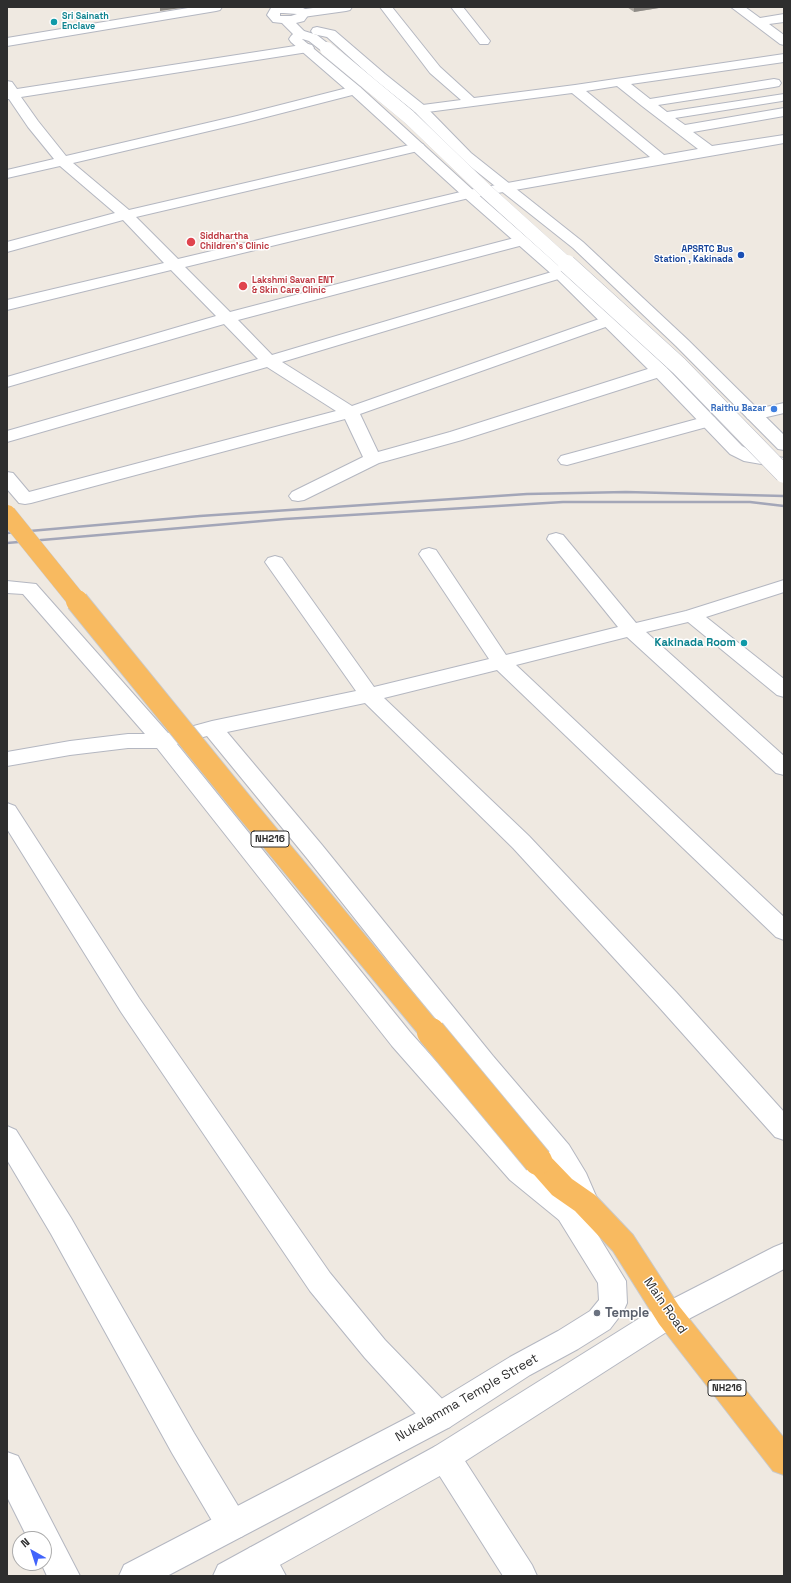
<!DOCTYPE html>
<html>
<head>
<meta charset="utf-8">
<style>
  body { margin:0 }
  #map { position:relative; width:791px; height:1583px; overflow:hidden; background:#efe9e1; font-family:"Space Grotesk",sans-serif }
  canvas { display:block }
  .frame { position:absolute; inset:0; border:8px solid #2e2e2e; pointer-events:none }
  .north { position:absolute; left:12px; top:1531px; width:40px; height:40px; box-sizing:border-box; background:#fff; border:1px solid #ababab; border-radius:50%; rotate:321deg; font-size:11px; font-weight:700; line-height:16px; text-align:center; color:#2e2e2e }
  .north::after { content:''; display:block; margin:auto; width:14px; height:18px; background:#4264fb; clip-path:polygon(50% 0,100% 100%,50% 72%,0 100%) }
</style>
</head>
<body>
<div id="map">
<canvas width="791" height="1583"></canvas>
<div class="frame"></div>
<div class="north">N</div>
</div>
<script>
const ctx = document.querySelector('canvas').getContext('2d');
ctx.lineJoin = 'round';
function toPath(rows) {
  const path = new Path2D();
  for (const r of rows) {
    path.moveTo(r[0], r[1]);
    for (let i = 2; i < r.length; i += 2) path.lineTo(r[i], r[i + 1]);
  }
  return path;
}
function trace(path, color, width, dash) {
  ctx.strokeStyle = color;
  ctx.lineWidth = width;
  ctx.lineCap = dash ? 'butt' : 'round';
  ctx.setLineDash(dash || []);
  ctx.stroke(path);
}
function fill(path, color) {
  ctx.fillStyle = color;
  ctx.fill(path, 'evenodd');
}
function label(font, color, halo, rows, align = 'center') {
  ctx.font = font + ' "Space Grotesk",sans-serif';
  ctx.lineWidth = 3;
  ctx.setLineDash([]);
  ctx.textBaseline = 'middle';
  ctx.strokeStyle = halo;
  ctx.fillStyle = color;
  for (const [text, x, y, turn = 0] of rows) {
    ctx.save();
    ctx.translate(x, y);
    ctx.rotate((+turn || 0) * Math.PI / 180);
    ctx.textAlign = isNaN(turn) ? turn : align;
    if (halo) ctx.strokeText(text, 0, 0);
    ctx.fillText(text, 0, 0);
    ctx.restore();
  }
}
const minor = toPath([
  [194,7,222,7,220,10,216,11,7,46,7,38,194,7],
  [380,7,392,7,440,67,474,98,575,85,784,54,784,62,631,84,650,99,774,79,779,80,781,83,779,86,774,87,658,105,667,112,784,94,784,100,782,101,675,118,685,125,784,108,784,116,693,132,712,146,784,135,784,143,469,198,185,267,230,312,522,236,527,238,530,241,527,244,238,320,272,355,555,271,560,269,565,271,568,274,565,277,282,362,352,406,602,318,608,316,614,318,616,321,614,324,360,414,378,452,450,432,654,367,660,366,666,367,668,371,666,375,462,440,379,463,304,500,298,501,292,500,289,496,292,492,363,457,345,419,31,503,25,504,19,503,7,489,7,472,13,473,29,492,336,411,267,367,7,442,7,431,258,359,224,324,7,387,7,377,216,316,171,270,7,310,7,300,164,263,123,220,7,252,7,242,115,213,60,166,7,178,7,170,54,159,28,127,9,99,7,99,7,81,12,82,17,89,308,44,312,45,314,48,312,51,308,52,21,97,38,121,66,156,237,116,355,86,360,87,362,90,360,93,243,123,73,163,129,210,418,143,423,144,425,147,423,150,418,151,136,217,178,259,469,190,650,157,572,93,420,113,415,112,413,109,415,106,461,100,430,73,380,7],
  [617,86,642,106,698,149,664,155,586,91,617,86],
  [451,7,463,7,490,41,488,44,480,44,451,7],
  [731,7,745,7,760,18,784,14,784,22,769,24,784,35,784,45,780,44,731,7],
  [784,403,784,413,754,420,748,419,745,415,748,411,784,403],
  [708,416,714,417,717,421,714,425,567,465,561,464,558,460,561,456,708,416],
  [556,533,563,535,636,623,686,611,784,580,784,592,706,617,784,679,784,697,777,695,688,622,646,632,784,756,784,775,776,773,627,637,516,665,784,917,784,940,776,937,497,670,384,698,529,836,676,992,784,1112,784,1140,775,1137,658,1006,513,848,365,703,227,732,322,845,493,1056,569,1145,586,1173,599,1203,595,1211,585,1214,582,1213,579,1220,569,1223,559,1220,510,1180,392,1046,157,748,128,748,70,755,7,766,7,752,70,741,128,734,145,734,23,594,7,593,7,581,36,584,168,733,212,721,356,691,265,562,268,558,275,556,282,558,374,687,489,659,419,554,422,550,429,548,436,550,506,655,618,627,547,539,549,535,556,533],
  [207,736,306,857,475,1070,551,1161,569,1196,528,1164,410,1032,177,744,207,736],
  [7,803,15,806,139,998,330,1273,385,1340,450,1407,454,1417,450,1427,439,1431,428,1427,365,1358,310,1291,121,1012,7,829,7,803],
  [7,1126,16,1130,71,1218,194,1433,243,1514,248,1525,243,1536,232,1540,221,1536,172,1453,51,1234,7,1160,7,1126],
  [445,1443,456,1447,532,1565,537,1576,503,1576,434,1467,430,1457,434,1447,445,1443],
  [7,1452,18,1456,80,1576,47,1576,41,1563,44,1563,44,1539,28,1539,7,1497,7,1452],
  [260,1544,271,1548,286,1576,252,1576,244,1559,249,1548,260,1544]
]);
const tertiary = toPath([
  [320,7,352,7,350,10,346,11,303,17,299,16,297,13,299,10,320,7],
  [317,27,335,31,385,74,425,106,471,153,583,242,688,340,784,435,784,450,778,449,676,346,573,248,461,159,415,112,375,80,327,37,313,34,311,31,313,28,317,27],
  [300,30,304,31,306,34,302,39,360,87,474,191,565,271,666,367,742,446,755,453,784,458,784,468,744,461,730,454,654,375,555,277,464,197,350,93,291,42,289,39,291,36,296,31,300,30],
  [562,1176,572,1179,582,1209,626,1281,627,1303,623,1312,610,1329,578,1349,530,1375,450,1427,167,1576,119,1576,124,1565,428,1407,510,1357,558,1331,590,1311,599,1300,598,1283,559,1220,555,1212,549,1187,552,1179,562,1176],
  [784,1243,784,1269,679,1324,456,1467,260,1576,213,1576,218,1565,434,1447,659,1306,774,1247,784,1243]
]);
const secondary = toPath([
  [276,7,301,7,307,10,309,14,304,21,296,23,304,31,317,35,331,46,333,49,331,52,323,52,309,41,296,37,282,23,273,22,267,15,271,8,276,7],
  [280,13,283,13,297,14,291,16,280,16,280,13]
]);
const trunk = toPath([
  [538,1150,547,1153,572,1179,595,1195,633,1235,679,1306,784,1438,784,1475,773,1471,659,1324,613,1251,575,1211,552,1195,529,1169,525,1161,529,1153,538,1150]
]);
trace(minor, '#b4b7c1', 2);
trace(tertiary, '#b4b7c1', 2);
trace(secondary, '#b4b7c1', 2);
trace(trunk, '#c9c9c9', 2);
fill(minor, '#fff');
fill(tertiary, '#fff');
fill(secondary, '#fff');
fill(trunk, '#f8ba60');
trace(toPath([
  [7,533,200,516,527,494,626,492,784,496],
  [7,543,285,519,563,502,750,502,784,506]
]), '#a3a6b8', 2.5);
const secondaryBridgeFar1 = toPath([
  [327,49,409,117,486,191,568,265]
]);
const secondaryBridge = toPath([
  [567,264,679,366,784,474]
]);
const trunkBridgeFar2 = toPath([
  [7,514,78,602]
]);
const trunkBridgeFar1 = toPath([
  [77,601,246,809,432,1033]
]);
const trunkBridge = toPath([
  [431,1032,538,1161]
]);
trace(secondaryBridgeFar1, '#b4b7c1', 14, []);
trace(secondaryBridge, '#b4b7c1', 19, []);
trace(trunkBridgeFar2, '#c9c9c9', 19, []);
trace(trunkBridgeFar1, '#c9c9c9', 24, []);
trace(trunkBridge, '#c9c9c9', 30, []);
trace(secondaryBridgeFar1, '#fff', 14);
trace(secondaryBridge, '#fff', 18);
trace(trunkBridgeFar2, '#f8ba60', 18);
trace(trunkBridgeFar1, '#f8ba60', 22);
trace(trunkBridge, '#f8ba60', 28);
fill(toPath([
  [627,7,665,7,634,12]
]), '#afaba4');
fill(toPath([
  [160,7,188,7,160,11],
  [634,7,665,7,634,12]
]), '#8e8b86');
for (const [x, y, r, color] of [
  [54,22,4,"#0f9aa8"],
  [191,242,5,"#e0444e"],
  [741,255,4,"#1a4fb4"],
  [243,286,5,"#e0444e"],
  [774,409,4,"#3f7fe0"],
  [744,643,4,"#0f9aa8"],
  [597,1313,4,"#6b7280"]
]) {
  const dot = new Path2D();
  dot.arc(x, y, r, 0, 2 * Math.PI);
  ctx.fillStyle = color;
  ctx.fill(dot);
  trace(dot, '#fff', 1.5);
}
label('bold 9px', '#0d838f', '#fff', [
  ["Sri Sainath",62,17],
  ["Enclave",62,27]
], 'left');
label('bold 9px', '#be3a42', '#fff', [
  ["Siddhartha",200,237],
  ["Children's Clinic",200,247],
  ["Lakshmi Savan ENT",252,281],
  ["& Skin Care Clinic",252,291]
], 'left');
label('bold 9px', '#164399', '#fff', [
  ["APSRTC Bus",733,250],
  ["Station , Kakinada",733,260]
], 'right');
label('bold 9px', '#366cbe', '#fff', [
  ["Raithu Bazar",766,409]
], 'right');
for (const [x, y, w] of [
  [270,839,38],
  [727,1388,38]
]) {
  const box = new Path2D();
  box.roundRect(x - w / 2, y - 8, w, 16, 3);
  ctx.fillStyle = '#fff';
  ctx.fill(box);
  trace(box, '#2e2e2e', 1);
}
label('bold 10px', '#2e2e2e', null, [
  ["NH216",270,839],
  ["NH216",727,1388]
]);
label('bold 11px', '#0d838f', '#fff', [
  ["Kakinada Room",736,643]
], 'right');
label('13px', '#2e2e2e', '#fff', [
  ["Main Road",665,1306,55],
  ["Nukalamma Temple Street",467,1398,-30]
]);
label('bold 13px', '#5b616d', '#fff', [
  ["Temple",605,1313]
], 'left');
</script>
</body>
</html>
